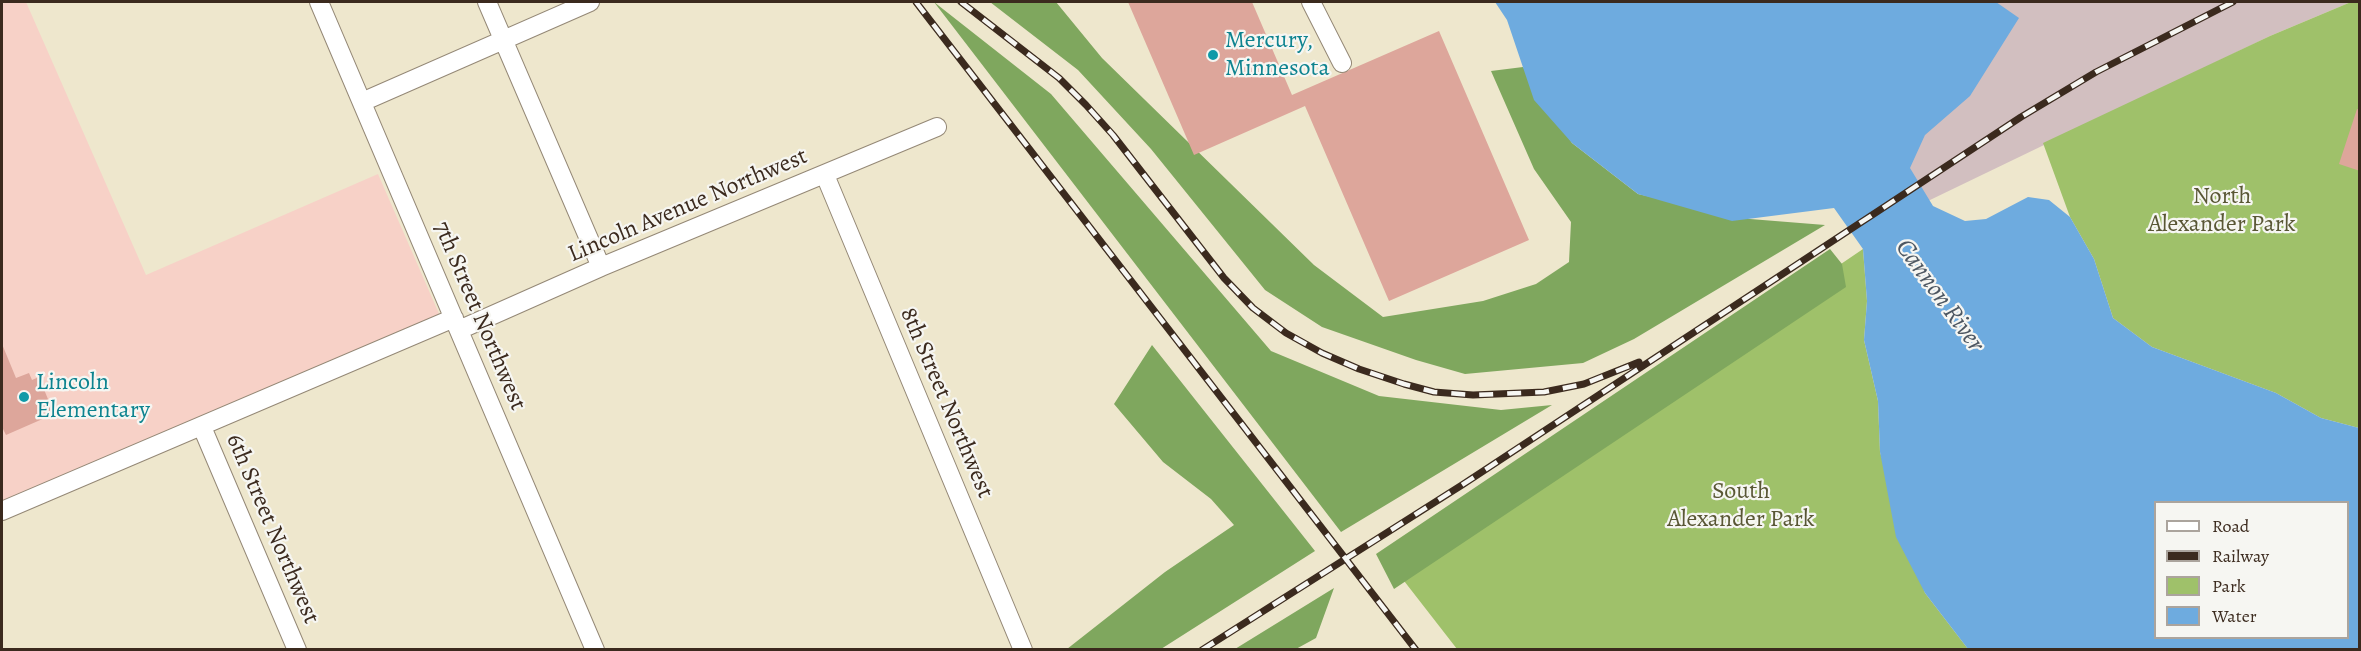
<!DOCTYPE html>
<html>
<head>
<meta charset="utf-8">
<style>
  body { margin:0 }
  #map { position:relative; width:2361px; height:651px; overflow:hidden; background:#eee7cd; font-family:Alegreya,serif }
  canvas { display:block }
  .frame { position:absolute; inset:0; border:3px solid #3b2a1e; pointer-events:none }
  .legend { position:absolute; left:2154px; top:501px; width:195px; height:138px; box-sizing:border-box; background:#f6f6f2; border:2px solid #aba49d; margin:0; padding:8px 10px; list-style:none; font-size:18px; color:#3b2a1e }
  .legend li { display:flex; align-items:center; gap:12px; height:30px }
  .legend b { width:30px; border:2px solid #aba49d }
</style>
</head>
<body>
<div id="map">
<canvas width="2361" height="651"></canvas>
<div class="frame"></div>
<ul class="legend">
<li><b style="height:8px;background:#fff"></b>Road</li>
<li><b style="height:8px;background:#3b2a1e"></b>Railway</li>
<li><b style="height:16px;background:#9fc16a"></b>Park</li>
<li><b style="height:16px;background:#6eabdf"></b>Water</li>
</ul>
</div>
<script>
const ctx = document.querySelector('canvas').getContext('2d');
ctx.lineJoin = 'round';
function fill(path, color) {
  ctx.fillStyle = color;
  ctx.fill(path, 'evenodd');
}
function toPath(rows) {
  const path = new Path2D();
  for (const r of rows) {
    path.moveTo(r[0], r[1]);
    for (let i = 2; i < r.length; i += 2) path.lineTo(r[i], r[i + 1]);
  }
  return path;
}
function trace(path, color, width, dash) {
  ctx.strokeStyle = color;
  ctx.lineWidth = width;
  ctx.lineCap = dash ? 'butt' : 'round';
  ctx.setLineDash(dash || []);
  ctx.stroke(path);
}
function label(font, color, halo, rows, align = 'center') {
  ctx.font = font + ' Alegreya,serif';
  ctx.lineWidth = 4.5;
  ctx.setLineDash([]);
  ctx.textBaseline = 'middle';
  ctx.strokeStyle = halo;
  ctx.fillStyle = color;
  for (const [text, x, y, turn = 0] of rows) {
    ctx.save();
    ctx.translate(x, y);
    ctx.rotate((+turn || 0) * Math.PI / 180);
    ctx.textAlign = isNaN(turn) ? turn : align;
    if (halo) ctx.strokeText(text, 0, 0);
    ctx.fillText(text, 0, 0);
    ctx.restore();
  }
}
fill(toPath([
  [7,2,26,2,146,275,378,174,440,316,2,507,2,4]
]), '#f7d1c7');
fill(toPath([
  [1699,2,2351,2,2270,36,1901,214]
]), '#d2bfc0');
fill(toPath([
  [2351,2,2359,2,2359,428,2321,418,2276,393,2152,347,2113,318,2094,259,2070,217,2043,143,2270,36],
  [1863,249,1867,301,1864,340,1878,401,1880,452,1925,593,1968,649,1457,649,1394,568]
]), '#9fc16a');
fill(toPath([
  [934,2,1051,94,1271,351,1379,396,1501,410,1552,405,1341,532],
  [990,2,1056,2,1102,58,1314,265,1383,317,1483,301,1536,284,1569,262,1571,222,1534,169,1491,71,1523,67,1572,143,1638,194,1750,219,1825,225,1634,339,1583,363,1465,374,1416,360,1322,327,1265,290,1151,149,1078,70],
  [1830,249,1842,264,1846,287,1394,589,1376,554],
  [1152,345,1315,551,1161,649,1067,649,1165,572,1234,525,1211,499,1163,462,1114,404],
  [1334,588,1316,638,1296,649,1235,649]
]), '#7fa75e');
fill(toPath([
  [1495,2,1996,2,2019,18,1970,96,1925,135,1910,168,1933,206,1965,221,1986,219,2028,197,2049,200,2070,217,2094,259,2113,318,2152,347,2276,393,2321,418,2359,428,2359,649,1968,649,1925,593,1896,537,1880,452,1878,401,1864,340,1867,301,1863,249,1834,208,1732,221,1638,194,1572,143,1534,100,1507,20],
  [2156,502,2348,502,2348,638,2156,638]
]), '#6eabdf');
fill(toPath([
  [1128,2,1252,2,1292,95,1439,31,1529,240,1389,301,1305,106,1194,155],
  [2357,109,2360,110,2360,171,2339,164],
  [2,344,16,378,29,373,32,380,39,377,54,414,6,435,2,427]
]), '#dda69b');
const minor = toPath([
  [319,2,595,650],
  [487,2,601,267],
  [1311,2,1342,63],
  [362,102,590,2],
  [825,175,1023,650],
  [459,330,601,267,937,127],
  [202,427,297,650],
  [2,511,454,318]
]);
trace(minor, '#948876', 20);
trace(toPath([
  [2360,303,2360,304]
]), '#948876', 3, [4.5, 4.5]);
trace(minor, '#fff', 18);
const rail = toPath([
  [916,2,1416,650],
  [961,2,1059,78,1086,105,1113,135,1224,278,1253,308,1286,333,1322,353,1359,369,1404,384,1434,392,1473,395,1544,392,1584,384,1639,362],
  [1202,650,1462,485,2021,117,2096,72,2233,2]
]);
trace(rail, '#3b2a1e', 7);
trace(rail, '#f6f6f2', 4.5, [14]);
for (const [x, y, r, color] of [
  [1213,55,6,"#0f9aa8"],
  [24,397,6,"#0f9aa8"]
]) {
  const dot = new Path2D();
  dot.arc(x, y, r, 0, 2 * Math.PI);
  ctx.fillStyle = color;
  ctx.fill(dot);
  trace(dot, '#f6f6f2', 2);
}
label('24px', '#0d838f', '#f6f6f2', [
  ["Mercury,",1225,41],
  ["Minnesota",1225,69],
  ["Lincoln",36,383],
  ["Elementary",36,411]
], 'left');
label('24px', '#595735', '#f6f6f2', [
  ["North",2222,197],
  ["Alexander Park",2222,225],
  ["South",1741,492],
  ["Alexander Park",1741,520]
]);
label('24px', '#3b2a1e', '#f6f6f2', [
  ["Lincoln Avenue Northwest",688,206,-23],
  ["7th Street Northwest",479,316,67],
  ["8th Street Northwest",946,403,67],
  ["6th Street Northwest",272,529,67]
]);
label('italic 26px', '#4d5762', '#f6f6f2', [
  ["Cannon River",1939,296,54]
]);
</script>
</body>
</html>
